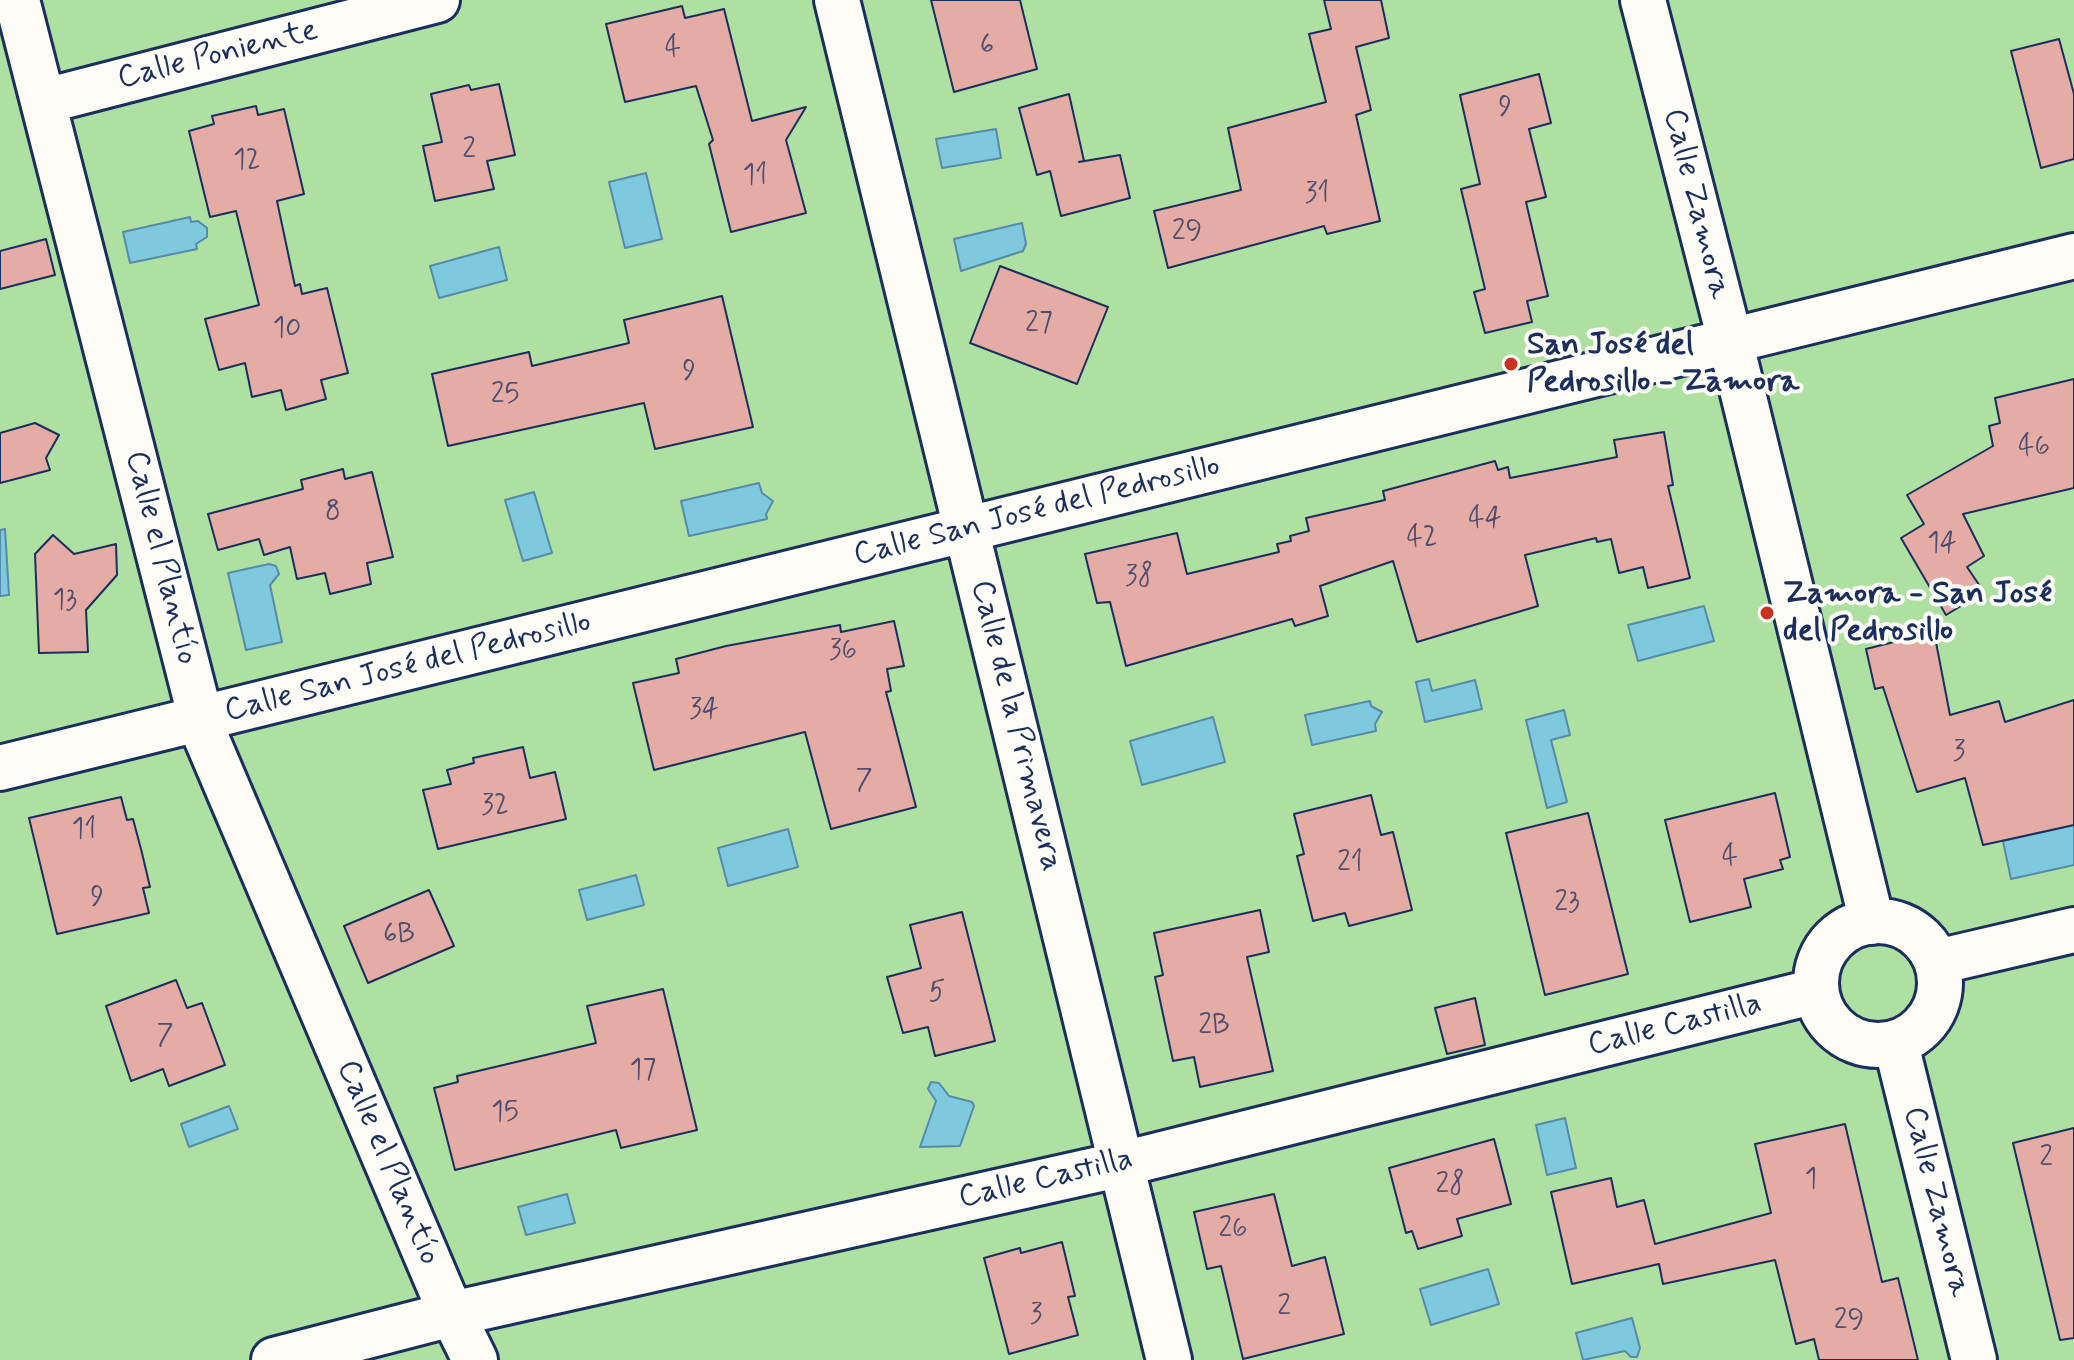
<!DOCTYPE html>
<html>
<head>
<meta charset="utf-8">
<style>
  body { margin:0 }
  canvas { display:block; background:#fdfcf7 }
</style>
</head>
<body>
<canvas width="2074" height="1360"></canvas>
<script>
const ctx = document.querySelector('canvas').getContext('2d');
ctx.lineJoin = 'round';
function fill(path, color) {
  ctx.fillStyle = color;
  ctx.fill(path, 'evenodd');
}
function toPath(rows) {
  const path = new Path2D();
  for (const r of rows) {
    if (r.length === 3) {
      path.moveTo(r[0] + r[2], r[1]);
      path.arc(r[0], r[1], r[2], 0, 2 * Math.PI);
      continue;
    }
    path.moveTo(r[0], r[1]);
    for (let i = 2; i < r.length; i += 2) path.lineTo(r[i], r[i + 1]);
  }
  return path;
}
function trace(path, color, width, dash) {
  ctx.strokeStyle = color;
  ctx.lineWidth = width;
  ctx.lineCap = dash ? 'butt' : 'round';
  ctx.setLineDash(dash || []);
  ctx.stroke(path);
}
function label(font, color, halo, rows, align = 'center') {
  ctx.font = font + ' Mynerve,sans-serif';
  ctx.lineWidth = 8;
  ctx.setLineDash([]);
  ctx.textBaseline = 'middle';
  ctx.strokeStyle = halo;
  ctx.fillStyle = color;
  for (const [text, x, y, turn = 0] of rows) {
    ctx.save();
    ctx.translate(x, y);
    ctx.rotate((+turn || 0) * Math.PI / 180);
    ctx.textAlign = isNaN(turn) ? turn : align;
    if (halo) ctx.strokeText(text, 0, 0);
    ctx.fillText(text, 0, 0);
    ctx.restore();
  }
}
fill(toPath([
  [0,0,2074,0,2074,1360,0,1360]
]), '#ade0a1');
const water = toPath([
  [996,129,1001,158,942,168,936,139,996,129],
  [646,173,662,239,625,248,609,182,646,173],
  [190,217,191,222,198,221,207,228,207,237,196,244,197,249,130,263,123,232,190,217],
  [1022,223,1026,244,1023,251,961,271,954,239,1022,223],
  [499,247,507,280,439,298,430,266,499,247],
  [759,483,762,493,773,501,766,514,767,519,689,536,681,501,759,483],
  [534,492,552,553,523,561,505,500,534,492],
  [5,529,9,595,0,596,0,530,5,529],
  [269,564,276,566,279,574,270,585,282,642,246,650,228,573,269,564],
  [1704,606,1714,641,1638,661,1628,625,1704,606],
  [1429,679,1432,691,1475,680,1482,709,1425,722,1416,682,1429,679],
  [1370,701,1371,706,1382,712,1375,724,1376,731,1312,745,1305,715,1370,701],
  [1564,710,1570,735,1551,740,1567,802,1547,808,1526,720,1564,710],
  [1213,717,1225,762,1142,785,1130,741,1213,717],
  [2074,825,2074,865,2011,879,2003,841,2074,825],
  [788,829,798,867,728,886,718,848,788,829],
  [636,875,644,905,587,920,579,890,636,875],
  [931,1082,939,1083,949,1096,972,1102,974,1106,960,1146,920,1147,936,1101,928,1089,931,1082],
  [229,1106,238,1129,189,1147,181,1124,229,1106],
  [1565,1118,1576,1168,1547,1175,1536,1125,1565,1118],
  [567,1194,575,1223,526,1235,518,1207,567,1194],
  [1488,1269,1499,1304,1431,1325,1420,1289,1488,1269],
  [1632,1318,1640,1348,1637,1357,1631,1357,1625,1351,1583,1360,1576,1333,1632,1318]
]);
fill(water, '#7ec9de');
trace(water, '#568bab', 2);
const building = toPath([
  [931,0,1020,0,1037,69,954,92,931,0],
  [1324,0,1381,0,1389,38,1356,47,1371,110,1356,115,1380,221,1327,234,1324,226,1168,268,1154,211,1241,190,1228,128,1326,102,1309,34,1331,29,1324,0],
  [682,6,685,18,724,9,752,121,806,107,786,140,806,213,731,232,709,144,713,140,696,86,625,102,606,24,682,6],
  [2059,39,2074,94,2074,159,2041,168,2011,51,2059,39],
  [1539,74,1551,123,1529,129,1546,197,1526,202,1548,296,1527,301,1532,322,1485,333,1474,292,1485,289,1461,189,1480,184,1460,95,1539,74],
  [499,84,515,155,487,161,494,189,435,201,423,146,442,142,431,94,469,85,471,90,499,84],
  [1069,94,1084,161,1079,162,1120,155,1130,198,1061,216,1050,171,1037,175,1019,108,1069,94],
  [256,106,258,115,284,109,304,194,277,201,295,286,300,284,302,294,327,288,348,373,321,380,326,399,286,410,281,390,252,397,245,363,219,370,205,319,259,305,236,211,210,217,189,131,214,124,212,116,256,106],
  [46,239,55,275,0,289,0,251,46,239],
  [1000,266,1108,307,1077,384,970,343,1000,266],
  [722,296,753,427,655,449,644,403,448,446,432,374,529,352,532,366,629,343,624,320,722,296],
  [2074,379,2074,488,1963,514,1984,556,1967,567,1984,592,1946,615,1901,538,1924,524,1907,495,1993,446,1989,426,2000,423,1995,398,2074,379],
  [35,423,59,435,46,458,50,470,0,483,0,433,35,423],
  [1664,432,1673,485,1668,486,1690,578,1648,588,1643,567,1619,573,1611,539,1597,542,1596,538,1525,555,1538,606,1417,642,1393,561,1320,586,1328,616,1295,626,1292,619,1126,666,1110,602,1097,603,1085,554,1177,533,1187,574,1279,552,1277,544,1291,541,1290,536,1309,531,1306,518,1385,500,1383,491,1495,461,1498,470,1508,467,1510,478,1617,457,1614,440,1664,432],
  [343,469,345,479,372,472,393,557,367,563,371,584,330,594,325,573,297,579,290,547,264,555,259,539,218,550,208,514,303,489,301,480,343,469],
  [53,535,74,554,116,544,117,575,86,610,88,652,39,653,35,554,53,535],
  [894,621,904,666,887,669,891,691,886,692,916,807,831,829,805,732,654,770,633,683,679,673,676,659,726,646,840,625,841,632,894,621],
  [1934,632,1950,715,1999,701,2005,722,2074,700,2074,825,1983,845,1965,778,1917,792,1883,687,1875,689,1866,649,1934,632],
  [523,747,530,778,555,772,566,819,438,849,423,790,451,784,447,770,474,763,473,758,523,747],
  [1775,793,1790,857,1780,860,1783,869,1744,879,1751,907,1690,922,1665,820,1775,793],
  [1371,795,1381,835,1393,832,1412,910,1349,926,1345,913,1313,921,1297,856,1304,854,1294,814,1371,795],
  [121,797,127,820,133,819,142,853,150,887,143,888,149,913,57,934,29,818,121,797],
  [1588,813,1628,974,1545,995,1506,833,1588,813],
  [429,890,454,946,368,983,344,926,429,890],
  [1260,910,1269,952,1247,957,1273,1071,1200,1087,1194,1057,1173,1061,1155,977,1163,975,1154,933,1260,910],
  [962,912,995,1041,935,1056,928,1027,903,1033,887,977,921,968,910,925,962,912],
  [176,980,187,1008,202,1003,225,1065,169,1086,163,1069,131,1081,106,1006,176,980],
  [663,989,697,1130,621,1148,616,1130,455,1170,434,1088,458,1082,457,1076,596,1043,587,1006,663,989],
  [1475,998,1485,1045,1447,1054,1435,1008,1475,998],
  [1845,1124,1882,1282,1898,1278,1918,1360,1819,1360,1814,1339,1796,1344,1775,1260,1663,1284,1659,1264,1572,1284,1551,1192,1611,1178,1617,1207,1644,1200,1655,1244,1771,1213,1755,1144,1845,1124],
  [2074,1128,2074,1338,2060,1340,2013,1143,2074,1128],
  [1494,1139,1511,1204,1457,1219,1462,1236,1418,1249,1412,1231,1406,1233,1389,1168,1494,1139],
  [1274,1194,1292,1266,1325,1257,1344,1334,1243,1359,1221,1266,1207,1269,1194,1212,1274,1194],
  [1062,1242,1075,1296,1068,1297,1078,1335,1009,1354,984,1258,1020,1248,1021,1253,1062,1242]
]);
fill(building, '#e5aba5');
trace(building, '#1b2f5e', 2);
const minor = toPath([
  [17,0,205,735,444,1297,475,1360],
  [837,0,1169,1360],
  [1643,0,1730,340,1872,922],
  [45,101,437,0],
  [0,768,2074,256],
  [1878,983,62],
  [1937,962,2074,930],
  [1896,1044,1974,1360],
  [274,1360,452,1314,1122,1164,1816,991]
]);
trace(minor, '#1b2f5e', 50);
trace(minor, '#fdfcf7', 44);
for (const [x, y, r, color] of [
  [1511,364,8,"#c8321e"],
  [1767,613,8,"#c8321e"]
]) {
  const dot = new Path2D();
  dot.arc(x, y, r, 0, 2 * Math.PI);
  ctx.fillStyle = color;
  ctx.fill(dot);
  trace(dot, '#fdfcf7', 3);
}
label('28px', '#4e4e70', null, [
  ["6",987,47],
  ["4",673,49],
  ["9",1505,109],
  ["2",469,151],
  ["12",247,162],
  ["11",755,177],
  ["31",1317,195],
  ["29",1187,233],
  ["27",1039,325],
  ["10",287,330],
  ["9",689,373],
  ["25",505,396],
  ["46",2034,448],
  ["8",333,513],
  ["44",1485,520],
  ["42",1422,539],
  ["14",1942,545],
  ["38",1139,578],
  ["13",65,602],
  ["36",843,652],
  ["34",704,711],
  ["3",1959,753],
  ["7",864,782],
  ["32",495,807],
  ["11",84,831],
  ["4",1730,858],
  ["21",1350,864],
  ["9",97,899],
  ["23",1567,904],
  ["6B",399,936],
  ["5",937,994],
  ["2B",1214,1027],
  ["7",165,1037],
  ["17",643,1072],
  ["15",505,1114],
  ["2",2046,1159],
  ["1",1811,1181],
  ["28",1450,1186],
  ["26",1233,1230],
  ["2",1284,1308],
  ["3",1036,1316],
  ["29",1849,1322]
]);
label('32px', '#1b2f5e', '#fdfcf7', [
  ["Calle Poniente",218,56,-14],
  ["Calle Zamora",1695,204,76],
  ["Calle San José del Pedrosillo",1037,512,-14],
  ["Calle el Plantío",160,558,76],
  ["Calle San José del Pedrosillo",408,668,-14],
  ["Calle de la Primavera",1015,726,76],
  ["Calle Castilla",1675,1026,-14],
  ["Calle el Plantío",387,1163,67],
  ["Calle Castilla",1046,1180,-13],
  ["Calle Zamora",1935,1202,76]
]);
label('bold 32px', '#1b2f5e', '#fdfcf7', [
  ["San José del",1527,346],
  ["Pedrosillo - Zamora",1527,383],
  ["Zamora - San José",1783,595],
  ["del Pedrosillo",1783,632]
], 'left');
</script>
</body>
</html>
